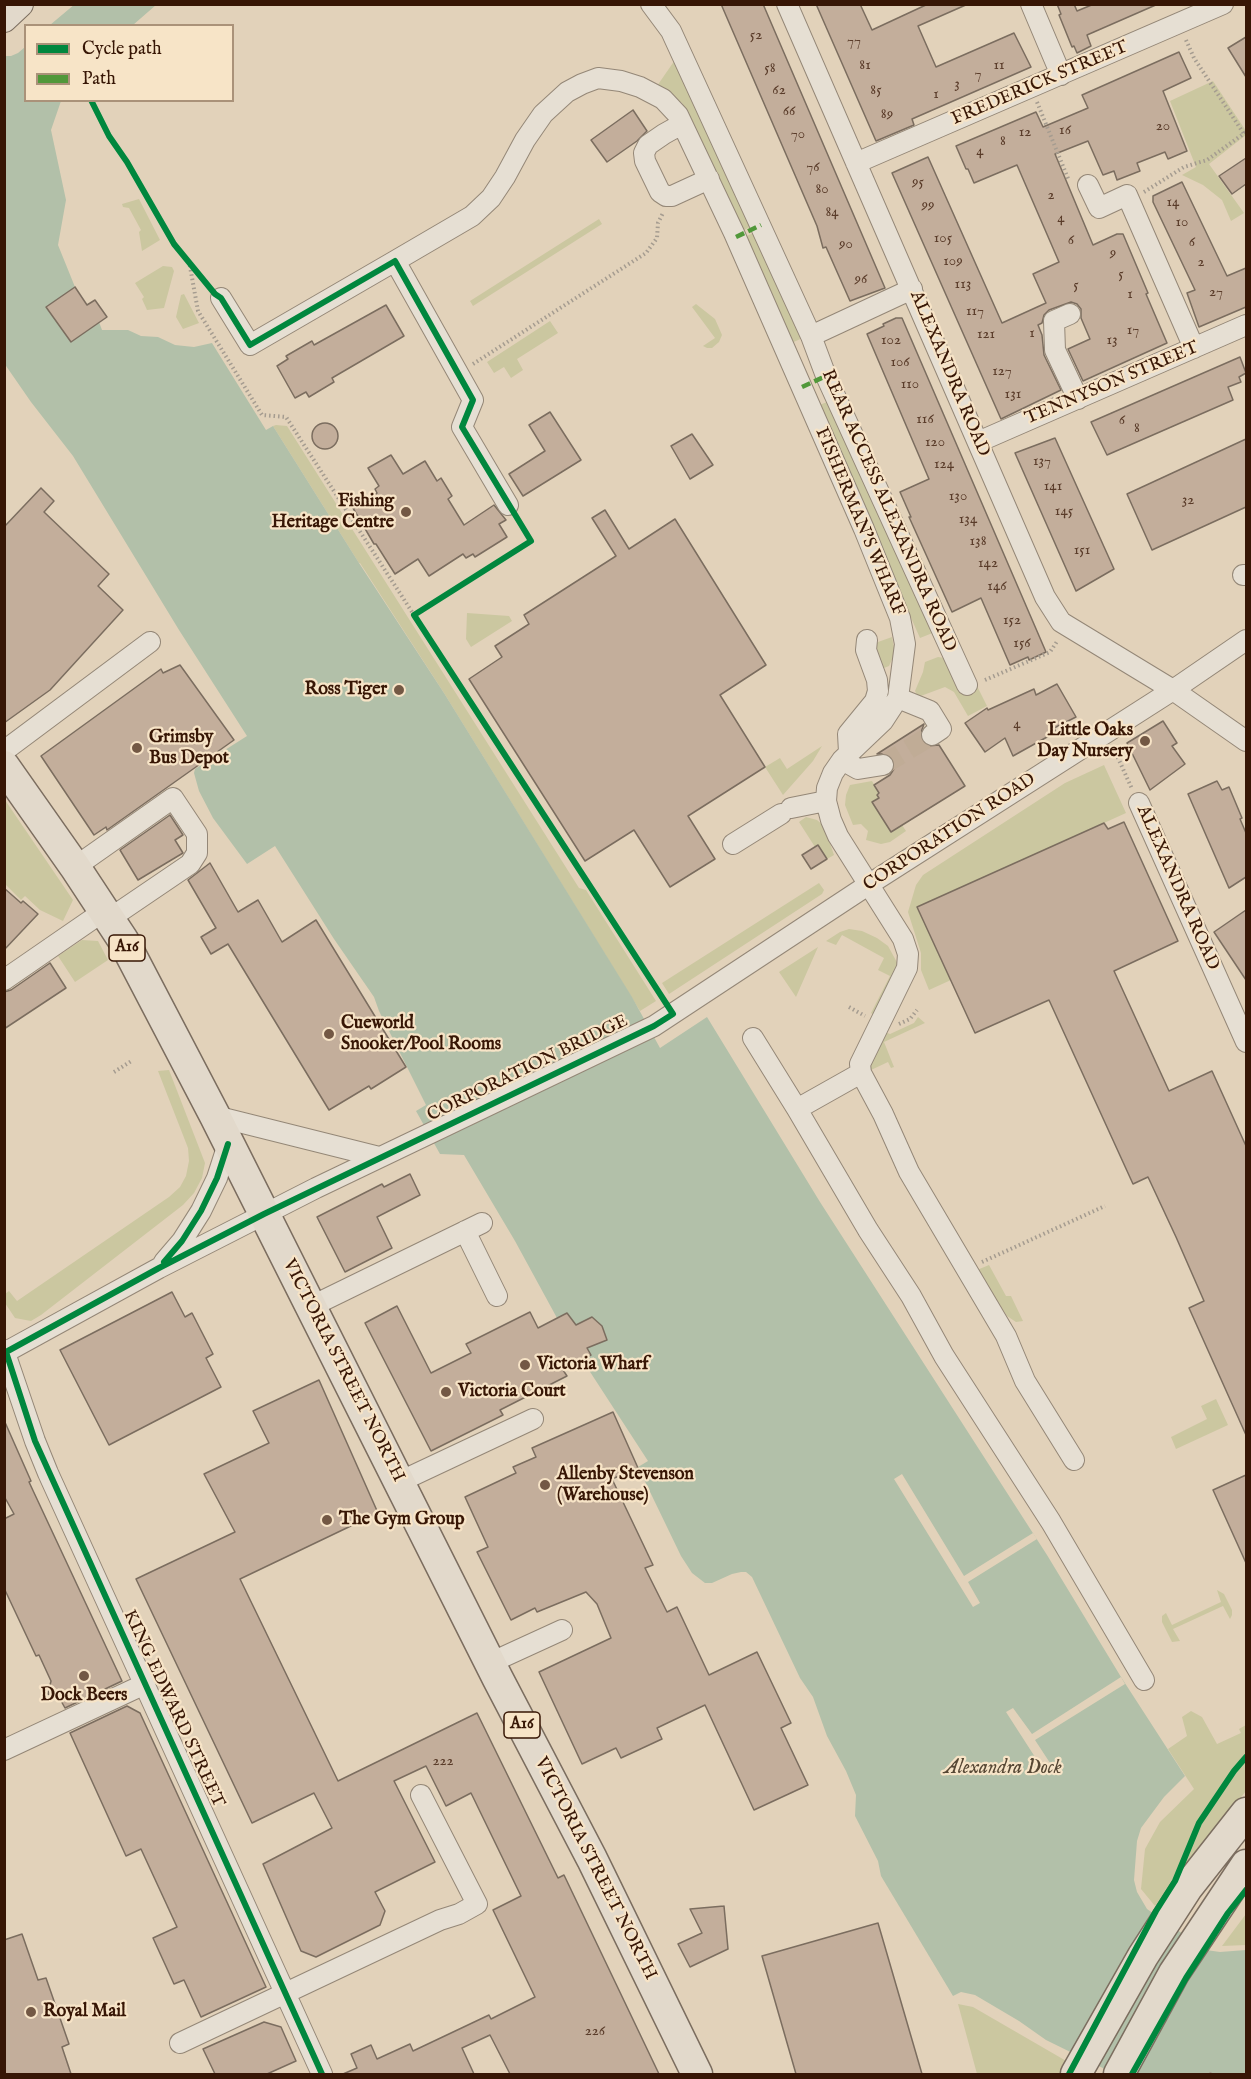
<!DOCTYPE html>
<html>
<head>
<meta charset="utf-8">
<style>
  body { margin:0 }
  #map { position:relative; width:1251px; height:2079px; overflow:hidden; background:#e2d2ba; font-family:"IM FELL English",serif }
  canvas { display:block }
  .frame { position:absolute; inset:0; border:6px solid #371605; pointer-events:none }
  .legend { position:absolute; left:24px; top:24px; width:210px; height:78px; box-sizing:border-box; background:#f7e4c7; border:2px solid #aa9279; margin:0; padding:8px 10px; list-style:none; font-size:18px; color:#371605 }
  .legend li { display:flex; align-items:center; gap:12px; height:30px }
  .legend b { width:30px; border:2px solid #aa9279 }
</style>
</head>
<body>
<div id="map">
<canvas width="1251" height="2079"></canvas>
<div class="frame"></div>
<ul class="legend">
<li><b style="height:8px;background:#00873e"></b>Cycle path</li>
<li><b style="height:8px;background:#51983a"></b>Path</li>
</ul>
</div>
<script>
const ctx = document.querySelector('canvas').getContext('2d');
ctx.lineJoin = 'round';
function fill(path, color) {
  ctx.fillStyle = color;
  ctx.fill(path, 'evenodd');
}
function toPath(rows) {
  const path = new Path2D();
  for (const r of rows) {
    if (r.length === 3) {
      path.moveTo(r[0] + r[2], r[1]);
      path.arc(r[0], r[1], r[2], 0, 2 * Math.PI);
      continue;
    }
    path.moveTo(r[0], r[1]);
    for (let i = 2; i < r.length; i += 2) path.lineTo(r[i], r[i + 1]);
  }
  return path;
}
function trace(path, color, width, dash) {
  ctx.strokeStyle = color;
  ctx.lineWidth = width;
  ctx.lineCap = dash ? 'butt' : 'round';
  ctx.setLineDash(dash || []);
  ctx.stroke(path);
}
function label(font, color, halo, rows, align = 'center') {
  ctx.font = font + ' "IM FELL English",serif';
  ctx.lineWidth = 4.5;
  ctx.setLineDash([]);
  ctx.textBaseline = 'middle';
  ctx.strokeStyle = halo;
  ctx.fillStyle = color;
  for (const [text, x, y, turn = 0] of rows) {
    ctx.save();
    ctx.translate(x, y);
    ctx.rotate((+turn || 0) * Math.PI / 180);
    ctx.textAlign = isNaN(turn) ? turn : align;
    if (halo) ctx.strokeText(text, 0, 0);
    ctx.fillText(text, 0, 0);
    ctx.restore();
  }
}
fill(toPath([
  [677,57,756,224,740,232,682,103,657,86],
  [1213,81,1246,131,1246,135,1209,164,1244,213,1231,221,1222,200,1203,185,1182,175,1196,167,1170,101],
  [139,199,160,240,142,251,139,232,141,230,129,208,123,207,122,204],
  [599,219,602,224,473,306,470,301],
  [758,231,805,337,789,344,742,238],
  [163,266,172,267,174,271,164,308,147,310,142,299,144,297,135,283],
  [184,294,199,323,183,329,176,317,181,295],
  [696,304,715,319,719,328,722,335,719,342,712,348,707,348,703,346,715,338,692,307],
  [550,321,558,333,517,359,523,370,511,378,504,367,494,373,487,362],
  [832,400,935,632,920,638,817,406],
  [276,425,287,426,579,888,586,890,656,1001,640,1011,444,693,360,563,359,563,273,426],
  [467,613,509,616,512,621,471,647,466,639],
  [892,637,895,653,889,666,879,670,871,650,878,642],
  [938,657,945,658,963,692,977,686,987,706,968,716,954,692,945,687,918,697,915,691,923,672,925,662],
  [822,746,813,761,783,795,765,767,780,758,787,769],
  [1104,765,1126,813,918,907,951,980,929,990,921,970,921,953,908,912,916,885,923,875,1065,783],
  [872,781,879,793,877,795,879,798,872,802,891,831,902,825,906,831,890,842,881,844,866,840,868,831,861,824,853,825,845,805,846,795,850,785],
  [5,800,73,900,63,921,40,910,25,896,21,900,5,884],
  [806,817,817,820,824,826,834,855,827,859,818,845,815,847,799,822],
  [819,883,824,890,822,894,669,994,662,983],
  [849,929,862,931,877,938,888,946,899,966,874,1015,871,1013,890,976,878,970,884,958,842,935,836,945,826,941,840,932],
  [82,940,98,941,108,960,75,982,58,956],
  [818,947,796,997,779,972],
  [918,1017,925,1023,884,1042,894,1067,891,1068,888,1062,871,1070,874,1079,868,1065,885,1032,890,1034,914,1023],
  [169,1070,205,1163,202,1178,194,1193,183,1205,41,1315,31,1321,15,1318,5,1303,5,1294,9,1291,17,1301,169,1197,180,1187,186,1176,189,1161,188,1148,158,1071],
  [989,1265,1006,1296,1011,1296,1023,1321,1016,1322,1007,1316,977,1270],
  [1216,1399,1228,1425,1176,1449,1171,1437,1207,1419,1201,1406],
  [1217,1590,1224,1594,1232,1610,1232,1615,1230,1619,1223,1606,1173,1629,1180,1641,1172,1642,1162,1622,1162,1616,1166,1613,1172,1625,1221,1602],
  [1191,1711,1202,1717,1217,1744,1241,1733,1239,1729,1246,1725,1246,1791,1155,1906,1141,1889,1145,1849,1160,1822,1194,1789,1168,1749,1187,1736,1182,1717],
  [1246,1914,1246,1945,1222,1946],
  [958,2004,973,2007,1068,2062,1064,2074,977,2074]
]), '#cbc7a0');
fill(toPath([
  [75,4,156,4,156,5,133,25,50,25],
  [25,47,26,100,61,101,51,130,66,200,58,245,75,287,47,307,71,342,99,322,102,330,128,330,141,336,158,337,175,345,194,347,212,343,266,430,273,426,359,563,444,693,632,997,660,1048,707,1017,820,1202,1047,1555,1121,1677,1185,1776,1164,1797,1141,1828,1137,1841,1134,1880,1137,1892,1147,1909,1206,1950,1220,1952,1246,1950,1246,2074,1115,2074,1046,2040,1019,2021,975,1995,961,1992,953,1996,881,1876,878,1861,855,1816,856,1795,846,1771,827,1736,813,1697,800,1678,752,1577,746,1572,741,1572,732,1574,712,1583,705,1583,692,1573,681,1556,638,1467,648,1461,583,1361,591,1355,587,1348,607,1340,602,1326,592,1317,576,1325,567,1313,557,1318,515,1241,464,1155,440,1154,416,1111,426,1105,379,1011,374,997,334,939,275,846,247,864,213,818,199,791,194,773,195,769,247,736,179,630,73,456,31,402,4,363,5,56,11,56,18,53]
]), '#b2c0a9');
fill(toPath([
  [902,1474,964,1576,1033,1533,1037,1539,968,1582,980,1603,973,1607,894,1479],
  [1121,1677,1125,1684,1035,1740,1052,1766,1044,1771,1006,1712,1013,1708,1032,1734]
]), '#e2d2ba');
const building = toPath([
  [721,4,763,4,885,288,850,301,826,247,823,248,817,226,721,4],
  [816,4,860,4,872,30,928,4,968,4,918,26,936,67,1014,33,1031,67,912,119,914,125,876,141,816,4],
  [1057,4,1074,4,1077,11,1094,4,1158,4,1087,35,1091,46,1077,53,1074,46,1072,47,1059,15,1061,14,1057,4],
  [1246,37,1246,77,1228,48,1246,37],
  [1179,52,1191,78,1163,91,1187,151,1168,159,1165,152,1137,163,1140,171,1117,180,1114,171,1103,175,1088,141,1055,154,1093,245,1117,234,1123,234,1148,293,1146,294,1167,343,1083,381,1068,349,1090,339,1081,318,1081,309,1077,304,1071,302,1049,310,1044,315,1042,323,1038,325,1042,335,1044,355,1061,390,1001,419,892,173,928,157,1002,323,1046,303,1033,274,1059,262,1017,165,974,183,968,169,966,169,956,146,1036,112,1043,127,1088,108,1082,95,1179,52],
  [633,110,647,131,637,141,607,162,591,140,633,110],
  [1246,158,1246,184,1232,194,1219,176,1246,158],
  [1182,182,1227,276,1246,268,1246,307,1199,327,1187,293,1195,290,1153,202,1153,196,1182,182],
  [75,287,87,305,95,300,107,317,71,342,46,307,75,287],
  [386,305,404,336,332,378,334,382,309,397,306,392,295,398,277,366,288,359,286,356,312,341,314,345,386,305],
  [896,318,902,318,1046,652,1029,660,1028,657,1010,665,981,598,952,612,909,517,911,517,900,492,929,479,867,334,884,326,883,324,896,318],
  [1240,357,1246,373,1239,377,1241,382,1228,387,1233,400,1107,455,1091,422,1240,357],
  [550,412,581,460,523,496,509,474,545,451,529,425,550,412],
  [325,436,13],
  [692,434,713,465,690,479,671,446,692,434],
  [1055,438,1114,569,1076,591,1015,453,1055,438],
  [1246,439,1246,507,1152,550,1127,494,1246,439],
  [391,455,403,474,425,461,437,481,441,478,452,496,448,499,464,525,494,505,506,520,499,524,507,537,475,557,473,554,466,558,463,554,429,576,418,559,395,574,376,544,374,544,353,508,377,493,375,489,379,486,368,468,391,455],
  [41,488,54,501,44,512,109,574,98,586,123,610,50,690,4,723,4,527,41,488],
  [605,510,629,549,675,519,766,665,720,695,765,767,688,816,715,859,670,887,634,830,585,861,469,679,502,657,495,646,529,624,524,615,616,556,592,518,605,510],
  [180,665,234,740,107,830,106,827,94,835,41,756,161,669,163,673,180,665],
  [1057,684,1076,717,1054,728,1056,732,1013,756,1005,738,985,752,965,723,987,708,988,710,1034,689,1036,695,1057,684],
  [1163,721,1177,743,1172,746,1185,764,1150,790,1127,743,1163,721],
  [924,724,920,735,922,741,927,746,939,745,965,786,891,832,872,802,879,798,877,795,879,793,874,785,890,775,894,769,895,763,888,754,877,754,924,724],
  [1217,781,1222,790,1229,787,1242,818,1240,819,1246,833,1246,877,1229,888,1188,794,1217,781],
  [170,815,183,835,175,840,183,853,138,880,120,850,170,815],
  [1124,822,1178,941,1114,971,1169,1091,1212,1071,1246,1146,1246,1435,1189,1308,1204,1301,1176,1237,1148,1177,1133,1184,1049,1000,975,1033,917,907,1104,823,1108,829,1124,822],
  [818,845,827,859,811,869,802,855,818,845],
  [210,863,238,912,258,900,282,942,316,920,406,1067,371,1089,369,1086,329,1110,228,944,211,954,201,937,216,928,188,880,210,863],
  [4,888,21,903,23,901,38,914,4,950,4,888],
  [1246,910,1246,980,1214,932,1246,910],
  [50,963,66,988,4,1029,4,992,11,990,50,963],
  [410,1174,420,1195,377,1217,392,1248,345,1272,317,1217,382,1184,384,1187,410,1174],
  [172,1292,185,1317,192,1313,213,1354,206,1358,221,1387,109,1445,60,1350,172,1292],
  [397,1306,431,1373,471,1353,466,1344,530,1312,538,1328,567,1313,576,1325,592,1317,602,1326,607,1340,587,1348,591,1355,563,1370,567,1376,500,1410,503,1415,431,1451,365,1323,397,1306],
  [319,1380,378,1513,240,1579,338,1781,477,1713,558,1878,564,1875,659,2074,510,2074,490,2035,462,2048,474,2074,343,2074,357,2068,351,2054,371,2045,377,2059,410,2044,413,2051,489,2015,491,2019,535,1997,493,1910,521,1896,471,1793,446,1806,426,1766,394,1781,435,1862,375,1892,385,1911,380,1925,316,1957,301,1951,263,1864,332,1828,314,1793,252,1823,136,1579,235,1532,204,1474,269,1443,253,1411,319,1380],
  [613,1412,638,1468,612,1479,653,1565,645,1568,667,1612,677,1607,709,1675,757,1652,791,1723,781,1728,808,1785,754,1810,705,1705,657,1728,662,1739,621,1758,616,1748,582,1764,539,1672,611,1638,597,1604,586,1592,537,1612,535,1608,511,1620,477,1552,488,1547,465,1497,516,1473,513,1467,536,1457,532,1448,613,1412],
  [4,1420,31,1481,29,1482,122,1681,65,1708,60,1699,48,1694,51,1681,39,1655,36,1656,4,1588,4,1519,14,1514,4,1496,4,1420],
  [1246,1475,1246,1563,1213,1490,1246,1475],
  [127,1706,140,1713,266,1987,201,2017,184,1980,174,1984,153,1938,177,1927,141,1849,126,1856,70,1733,127,1706],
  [724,1906,728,1949,690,1967,678,1944,702,1933,690,1909,724,1906],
  [878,1923,922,2074,796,2074,762,1956,878,1923],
  [22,1934,38,1980,46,1978,69,2044,62,2047,71,2074,4,2074,4,1940,22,1934],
  [264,2022,281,2027,296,2061,267,2074,215,2074,203,2049,264,2022]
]);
fill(building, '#c3ae9b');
trace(building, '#7b6d5f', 1.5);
trace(toPath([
  [883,765,932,735]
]), '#c0ac96', 20, [20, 10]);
const minor = toPath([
  [651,4,671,31,811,336,912,289],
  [787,4,1045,597,1061,622,1173,690,1246,741],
  [1031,4,1061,75],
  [682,124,664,134,648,145,644,153,645,161,660,192,666,196,672,196,709,179],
  [856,163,1223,4],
  [1088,185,1099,208,1127,195,1194,348],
  [395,261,472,216,491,198,505,177,525,140,543,114,567,92,582,84,598,78,621,81,640,87,663,99,678,115,734,233,864,529,900,618,905,644,898,698,883,721,842,760,833,773,827,788,826,801,831,820,838,836,903,939,908,954,907,968,860,1064,861,1073,883,1114,909,1172,1006,1336,1025,1381,1074,1460],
  [221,298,250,345,395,261,473,400,462,427,508,505],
  [1070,314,1054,321,1055,350,1078,399],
  [811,336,826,376,967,685],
  [978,442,1246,325],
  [1243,575,1246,575],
  [898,698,930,711,941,729,932,735],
  [4,751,150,642],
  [849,752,848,734,875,701,878,691,877,680,866,650,867,640],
  [842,760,858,769,883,765],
  [1139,803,1246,1042],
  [791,808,826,801],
  [733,844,781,814],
  [75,867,173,798,197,834,197,853,190,864,109,919],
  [4,980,104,911],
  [753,1038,797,1109,861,1073],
  [797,1109,868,1230,911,1296,944,1356,1051,1522,1144,1680],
  [215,1116,379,1157],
  [465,1231,497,1296],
  [164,1262,182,1241,201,1211,217,1178,228,1144],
  [310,1307,482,1223],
  [4,1350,35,1441,48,1473,322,2074],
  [4,1353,159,1268,316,1188,654,1026,868,885,1173,690,1246,640],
  [399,1482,533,1419],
  [490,1663,562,1630],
  [4,1750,145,1684],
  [180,2043,440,1920,459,1914,477,1904,421,1795]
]);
const major = toPath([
  [4,19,20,4]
]);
const highway = toPath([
  [4,766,75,867,123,940,215,1116,498,1679,592,1859,697,2074],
  [1076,2074,1143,1956,1187,1888,1246,1813],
  [1119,2074,1174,1973,1246,1865]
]);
trace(minor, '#948777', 22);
trace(major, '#7b6d5f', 28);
trace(highway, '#7b6d5f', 33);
trace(toPath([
  [1186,40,1194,58,1244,134],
  [1037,102,1069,181],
  [1144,192,1184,167,1207,160,1246,132],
  [189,261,198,311,262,415,286,417,414,615],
  [473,364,646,253,657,238,658,223,663,213],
  [985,680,1050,652,1058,640],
  [1114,749,1132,789],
  [849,1007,865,1016],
  [899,1024,910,1019,917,1010],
  [114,1072,133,1060],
  [982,1262,1105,1206],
  [1211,2074,1212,2072]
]), '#a59c90', 4, [1.5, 3]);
trace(minor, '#e6dfd3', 20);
trace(major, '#e2d9cb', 26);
trace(highway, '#e2d9cb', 30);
trace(toPath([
  [736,237,761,225],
  [802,387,826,376]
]), '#51983a', 4.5, [9, 4.5]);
trace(toPath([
  [91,100,109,136,127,162,174,244,215,294,221,298,250,345,395,261,473,400,462,427,531,541,414,615,673,1014,654,1026,264,1214,159,1268,6,1352,35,1441,322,2074],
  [164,1262,182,1241,201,1211,217,1178,228,1144],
  [1069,2074,1156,1911,1175,1881,1199,1823,1234,1771,1246,1757],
  [1132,2074,1186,1978,1228,1913,1246,1890]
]), '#00873e', 6);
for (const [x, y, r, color] of [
  [406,512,6,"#735844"],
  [399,690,6,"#735844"],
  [1145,741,6,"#735844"],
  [137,748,6,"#735844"],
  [329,1034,6,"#735844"],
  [525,1365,6,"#735844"],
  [446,1392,6,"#735844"],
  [545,1485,6,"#735844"],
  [327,1520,6,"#735844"],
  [84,1676,6,"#735844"],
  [31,2012,6,"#735844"]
]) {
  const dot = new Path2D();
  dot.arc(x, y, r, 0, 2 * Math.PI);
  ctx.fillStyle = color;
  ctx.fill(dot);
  trace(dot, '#f7e4c7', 2);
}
label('15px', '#5a3c2a', null, [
  ["52",756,36],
  ["77",854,42],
  ["81",865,66],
  ["11",999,66],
  ["58",770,69],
  ["7",978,75],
  ["3",957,85],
  ["62",779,91],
  ["85",876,91],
  ["1",936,95],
  ["66",789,112],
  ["89",887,115],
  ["20",1163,127],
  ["16",1065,131],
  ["12",1025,133],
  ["70",798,135],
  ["8",1003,142],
  ["4",980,152],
  ["76",813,168],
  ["95",918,183],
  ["80",822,190],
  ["2",1051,196],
  ["14",1173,203],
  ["99",928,206],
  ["84",832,213],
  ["4",1061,219],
  ["10",1182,223],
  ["105",943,239],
  ["6",1071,241],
  ["6",1192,243],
  ["90",846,245],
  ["9",1113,254],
  ["109",953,262],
  ["2",1201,263],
  ["5",1121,275],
  ["96",861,280],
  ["113",963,285],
  ["5",1076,286],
  ["27",1216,293],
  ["1",1130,295],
  ["117",975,312],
  ["17",1133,331],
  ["1",1032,334],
  ["121",986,335],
  ["102",891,341],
  ["13",1112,341],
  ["106",900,363],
  ["127",1002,372],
  ["110",910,385],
  ["131",1013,395],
  ["116",925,420],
  ["6",1122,421],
  ["8",1137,429],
  ["120",935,443],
  ["137",1042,462],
  ["124",944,465],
  ["141",1053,487],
  ["130",958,497],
  ["32",1188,501],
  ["145",1064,512],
  ["134",968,520],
  ["138",978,542],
  ["151",1082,551],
  ["142",988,564],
  ["146",997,587],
  ["152",1012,621],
  ["156",1022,644],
  ["4",1017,725],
  ["222",443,1762],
  ["226",595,2032]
]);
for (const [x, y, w] of [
  [127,948,36],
  [522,1725,36]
]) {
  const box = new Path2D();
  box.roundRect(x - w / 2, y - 13, w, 26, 4.5);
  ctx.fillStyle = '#f7e4c7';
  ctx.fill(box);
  trace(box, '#371605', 1.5);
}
label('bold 16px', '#371605', null, [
  ["A16",127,948],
  ["A16",522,1725]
]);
label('18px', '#371605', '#f7e4c7', [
  ["FREDERICK STREET",1040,84,-23],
  ["ALEXANDRA ROAD",949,374,67],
  ["TENNYSON STREET",1112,384,-23],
  ["REAR ACCESS ALEXANDRA ROAD",888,511,66],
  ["FISHERMAN'S WHARF",859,522,67],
  ["CORPORATION ROAD",950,833,-33],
  ["ALEXANDRA ROAD",1177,888,66],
  ["CORPORATION BRIDGE",528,1069,-26],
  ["VICTORIA STREET NORTH",343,1371,63],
  ["KING EDWARD STREET",173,1709,65],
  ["VICTORIA STREET NORTH",595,1869,63]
]);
label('bold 18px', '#371605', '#f7e4c7', [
  ["Fishing",394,502,"right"],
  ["Heritage Centre",394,523,"right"],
  ["Ross Tiger",387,690,"right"],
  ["Little Oaks",1133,731,"right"],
  ["Day Nursery",1133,752,"right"],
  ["Grimsby",149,738],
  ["Bus Depot",149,759],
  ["Cueworld",341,1024],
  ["Snooker/Pool Rooms",341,1045],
  ["Victoria Wharf",537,1365],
  ["Victoria Court",458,1392],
  ["Allenby Stevenson",557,1475],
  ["(Warehouse)",557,1496],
  ["The Gym Group",339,1520],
  ["Dock Beers",84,1696,"center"],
  ["Royal Mail",43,2012]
], 'left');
label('italic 20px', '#564734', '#f7e4c7', [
  ["Alexandra Dock",1003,1769]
]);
</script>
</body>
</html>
